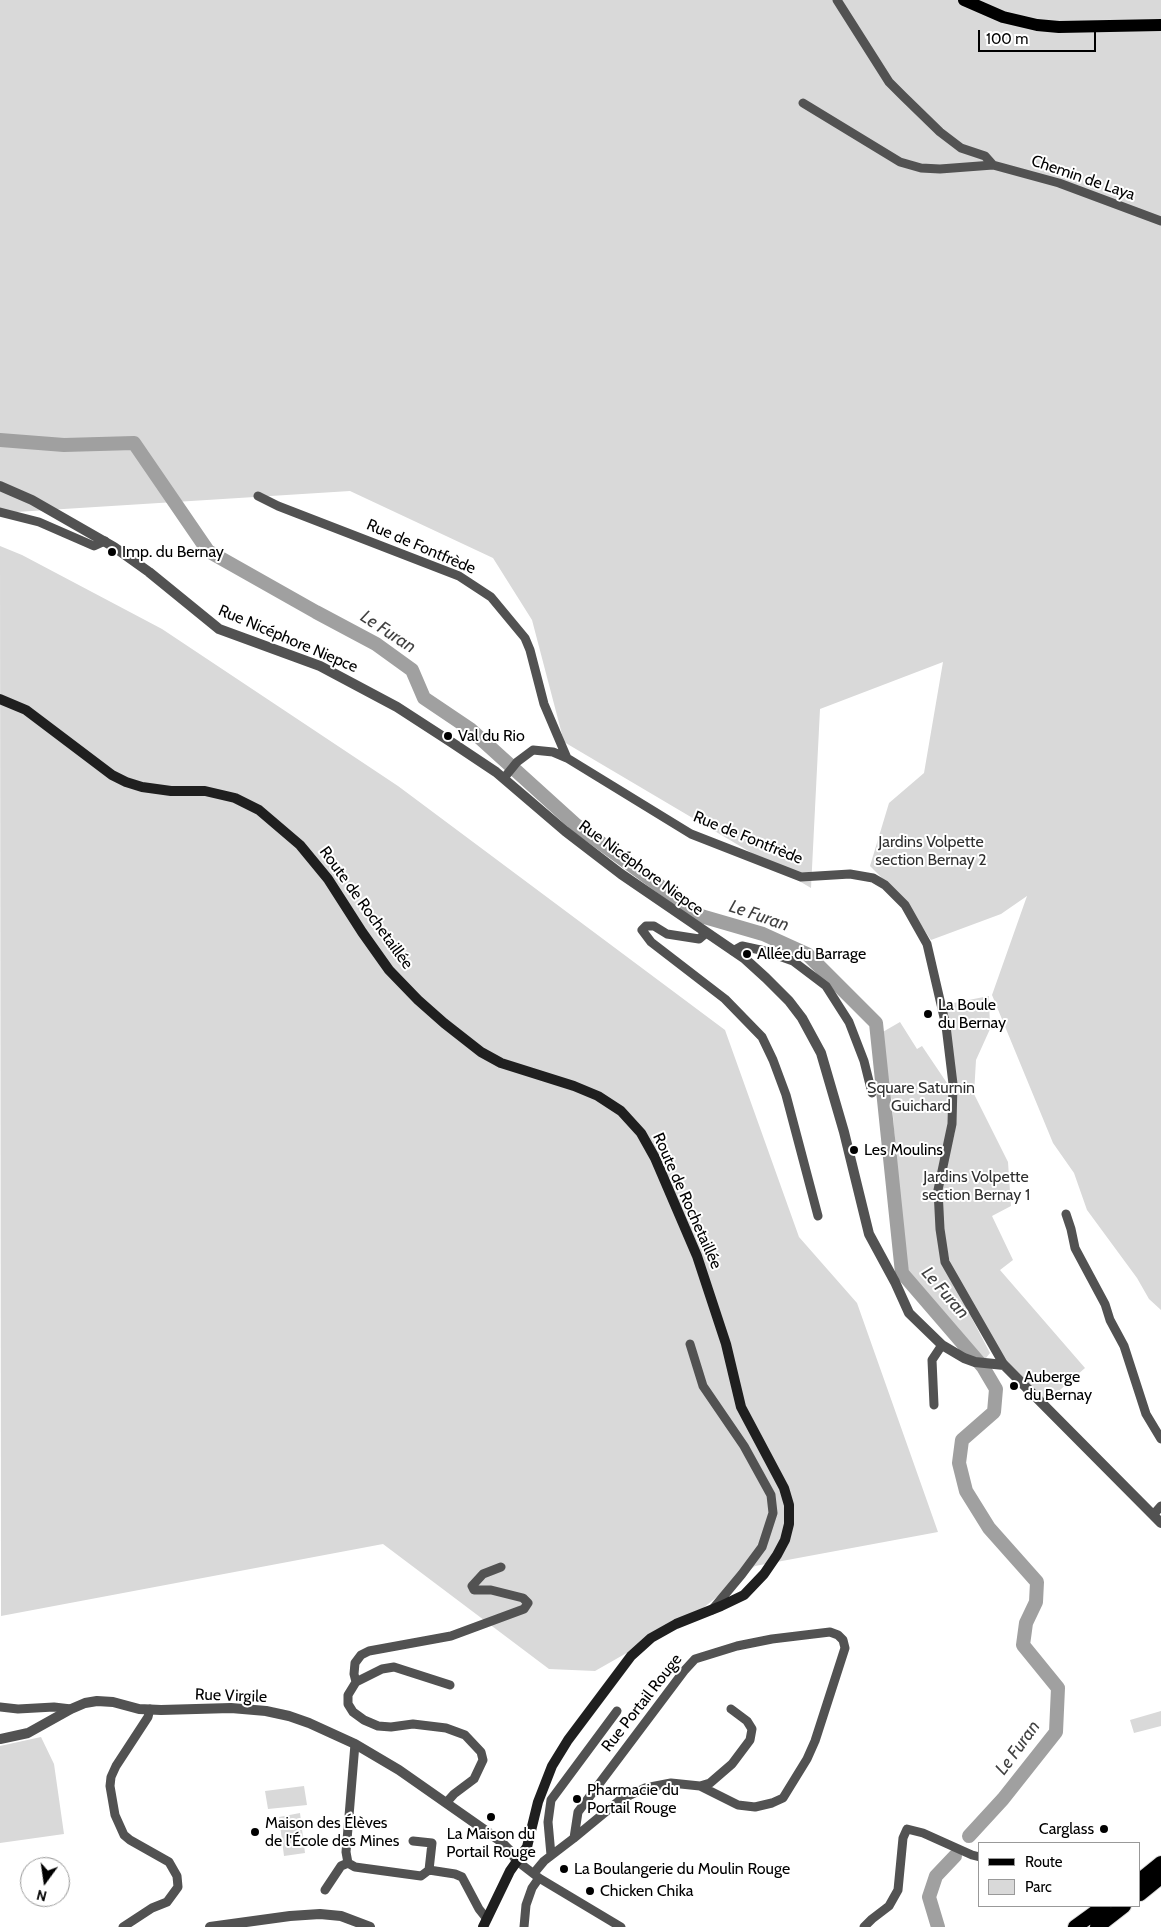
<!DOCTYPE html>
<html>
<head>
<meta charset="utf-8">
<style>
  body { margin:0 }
  #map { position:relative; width:1161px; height:1927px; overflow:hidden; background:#fff; font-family:Cabin,sans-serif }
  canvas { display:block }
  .legend { position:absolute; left:978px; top:1842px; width:162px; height:65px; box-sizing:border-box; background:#fff; border:1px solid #999; margin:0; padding:6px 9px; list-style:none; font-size:15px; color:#000 }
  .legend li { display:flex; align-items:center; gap:10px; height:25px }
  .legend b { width:25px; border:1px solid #999 }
  .north { position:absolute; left:20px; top:1857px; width:50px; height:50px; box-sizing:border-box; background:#fff; border:1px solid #999; border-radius:50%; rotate:194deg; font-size:14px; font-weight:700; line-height:20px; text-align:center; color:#000 }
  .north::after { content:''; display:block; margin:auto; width:18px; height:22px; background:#000; clip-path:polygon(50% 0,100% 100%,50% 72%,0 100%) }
  .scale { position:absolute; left:978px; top:30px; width:118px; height:22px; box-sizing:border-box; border:2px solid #000; border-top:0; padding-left:6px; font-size:15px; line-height:18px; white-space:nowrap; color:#000; -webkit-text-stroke:4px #fff; paint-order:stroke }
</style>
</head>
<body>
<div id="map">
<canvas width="1161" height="1927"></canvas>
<ul class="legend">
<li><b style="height:6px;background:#000"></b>Route</li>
<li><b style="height:14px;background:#d9d9d9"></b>Parc</li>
</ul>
<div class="north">N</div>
<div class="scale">100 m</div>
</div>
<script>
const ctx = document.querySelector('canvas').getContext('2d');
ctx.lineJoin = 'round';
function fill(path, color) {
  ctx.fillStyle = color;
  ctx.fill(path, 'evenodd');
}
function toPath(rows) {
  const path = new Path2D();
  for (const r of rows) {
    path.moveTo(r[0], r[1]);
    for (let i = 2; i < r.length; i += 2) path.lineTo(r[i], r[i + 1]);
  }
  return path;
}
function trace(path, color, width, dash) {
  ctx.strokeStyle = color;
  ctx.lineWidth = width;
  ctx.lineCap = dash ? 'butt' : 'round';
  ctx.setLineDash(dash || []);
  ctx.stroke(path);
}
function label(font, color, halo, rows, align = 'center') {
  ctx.font = font + ' Cabin,sans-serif';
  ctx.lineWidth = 4;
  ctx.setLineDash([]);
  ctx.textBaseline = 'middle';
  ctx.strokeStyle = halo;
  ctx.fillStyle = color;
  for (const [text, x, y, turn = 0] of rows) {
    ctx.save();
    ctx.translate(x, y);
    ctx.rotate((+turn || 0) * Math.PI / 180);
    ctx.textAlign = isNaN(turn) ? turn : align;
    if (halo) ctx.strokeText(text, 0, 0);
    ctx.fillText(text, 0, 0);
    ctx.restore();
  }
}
fill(toPath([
  [0,0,1161,0,1161,1310,1149,1299,1137,1278,1087,1210,1074,1173,1053,1143,992,995,1027,896,1001,914,931,940,904,900,870,866,889,803,924,773,943,662,820,709,811,888,564,742,532,620,493,558,350,491,0,513],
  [0,546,22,555,162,629,398,786,725,1030,799,1237,857,1303,938,1532,755,1566,697,1613,595,1671,549,1669,383,1544,1,1616],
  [989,996,990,1029,976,1060,974,1094,1008,1162,1011,1206,992,1216,1013,1260,1000,1270,1085,1368,1045,1403,1007,1364,950,1263,943,1230,941,1188,955,1131,943,1005],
  [900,1022,917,1049,922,1046,951,1089,951,1117,941,1159,944,1265,990,1353,986,1358,982,1358,958,1333,922,1292,920,1286,904,1268,892,1101,884,1070,881,1033],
  [1161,1711,1161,1726,1134,1733,1130,1720],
  [41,1737,54,1764,64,1834,0,1843,0,1746],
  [304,1786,307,1805,268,1809,265,1791],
  [300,1813,305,1853,284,1856,279,1817]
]), '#d9d9d9');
trace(toPath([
  [0,440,64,445,134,443,208,551,316,612,376,644,412,670,424,698,470,729,576,825,701,916,763,934,807,954,876,1023,902,1273,983,1367,996,1389,994,1412,962,1440,959,1463,966,1491,989,1528,1037,1582,1036,1602,1026,1623,1023,1645,1058,1688,1056,1732,1003,1799,969,1836],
  [938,1927,929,1897,936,1876,955,1856]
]), '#a0a0a0', 14);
const primary = toPath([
  [964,0,1003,17,1037,25,1059,27,1161,25]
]);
const trunk = toPath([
  [1140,1880,1161,1863],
  [1140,1894,1161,1877],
  [1075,1927,1104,1906],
  [1097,1927,1124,1906]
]);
trace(primary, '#dbdbdb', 14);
trace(trunk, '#dbdbdb', 16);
trace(toPath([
  [837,0,889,82,903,96,940,132,961,148,985,156,993,165],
  [803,103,900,162,921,168,940,169,993,165,1059,183,1161,221],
  [258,496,278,506,459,576,491,597,525,638,530,650,544,704,567,758,691,834,801,877,850,874,873,878,885,885,905,905,927,944,946,1026,953,1084,952,1124,938,1190,940,1229,945,1262,1004,1365],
  [0,512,39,522,94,546,105,541],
  [504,778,517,762,533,750,553,752,567,758],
  [706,933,699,939,667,934,654,926,646,926,642,930,651,942,725,999,762,1037,773,1060,786,1095,818,1216],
  [733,951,742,946,765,951,793,961,826,986,849,1022,864,1061,872,1093],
  [1066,1214,1071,1229,1075,1248,1105,1304,1110,1320,1124,1346,1146,1414,1161,1439],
  [690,1344,703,1386,744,1446,771,1495,773,1513,762,1547,742,1574,712,1610],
  [934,1405,932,1360,942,1345],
  [1153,1515,1161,1506],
  [356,1682,354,1674,355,1663,361,1655,369,1651,451,1636,524,1609,528,1603,523,1598,491,1590,474,1590,472,1586,483,1574,501,1567],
  [0,1707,18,1709,54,1707,71,1709],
  [355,1744,346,1852,348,1863,355,1867,421,1876,429,1870,455,1874,462,1877,479,1909,487,1919],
  [700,1786,710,1783,732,1764,750,1740,752,1729,747,1721,731,1709],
  [446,1803,454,1794,474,1779,483,1760,481,1752,465,1735,446,1728,413,1724,391,1727,378,1726,364,1720,353,1712,348,1704,348,1695,356,1682,382,1669,394,1667,450,1685],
  [413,1841,432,1843,429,1870],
  [551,1855,548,1822,551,1800,617,1711],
  [517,1861,539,1878,621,1927],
  [534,1873,544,1861,574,1838,620,1800,645,1788,671,1783,700,1786,738,1805,755,1807,772,1803,783,1798,807,1759,815,1741,845,1648,843,1640,838,1635,830,1632,772,1639,737,1646,695,1659,684,1671,578,1812,574,1838],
  [325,1890,341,1866,348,1863],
  [123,1927,152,1908,167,1902,178,1887,177,1876,169,1862,130,1840,124,1835,115,1815,110,1786,111,1777,116,1766,148,1717,150,1709],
  [524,1927,526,1905,532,1888,539,1878],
  [864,1927,872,1919,889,1906,898,1890,903,1838,907,1829,923,1833,972,1855,980,1857]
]), '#525252', 9);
trace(toPath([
  [0,486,32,500,114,547,149,572,219,629,320,666,397,707,451,742,496,772,565,831,621,874,744,958,766,978,789,1001,802,1018,821,1053,844,1132,869,1234,895,1282,909,1313,942,1345,964,1358,975,1362,1004,1365,1161,1523],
  [0,1739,28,1733,71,1709,85,1703,97,1701,113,1702,139,1709,161,1710,231,1708,266,1711,289,1716,309,1723,355,1744,399,1770,499,1840,510,1851,517,1861],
  [210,1927,290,1916,320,1914,341,1916,370,1927]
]), '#525252', 10);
trace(toPath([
  [0,699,26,710,112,775,126,782,142,787,171,791,205,791,235,798,259,810,300,845,328,879,362,932,389,970,418,1000,444,1023,481,1052,501,1063,574,1086,598,1096,621,1111,641,1133,655,1158,697,1256,726,1344,741,1407,784,1488,789,1505,789,1524,785,1540,777,1555,764,1574,744,1595,721,1606,676,1624,651,1638,631,1656,568,1740,552,1766,538,1802,527,1847,510,1871,483,1927]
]), '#1f1f1f', 10);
trace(primary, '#000', 12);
trace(trunk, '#000', 14);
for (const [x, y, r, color] of [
  [112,552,5,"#000"],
  [448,736,5,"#000"],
  [747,954,5,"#000"],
  [928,1014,5,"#000"],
  [854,1150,5,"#000"],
  [1014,1386,5,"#000"],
  [577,1799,5,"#000"],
  [491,1817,5,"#000"],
  [1104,1829,5,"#000"],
  [255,1832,5,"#000"],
  [564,1869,5,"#000"],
  [590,1891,5,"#000"]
]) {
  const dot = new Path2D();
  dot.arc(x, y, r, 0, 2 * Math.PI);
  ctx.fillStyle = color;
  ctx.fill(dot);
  trace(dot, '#fff', 2);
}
label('16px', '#000', '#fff', [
  ["Chemin de Laya",1083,178,19],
  ["Rue de Fontfrède",421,547,23],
  ["Rue Nicéphore Niepce",288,639,23],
  ["Rue de Fontfrède",748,838,22],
  ["Rue Nicéphore Niepce",641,868,36],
  ["Route de Rochetaillée",366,908,54],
  ["Route de Rochetaillée",687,1201,66],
  ["Rue Virgile",231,1696,2],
  ["Rue Portail Rouge",642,1703,-52]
]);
label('16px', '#000', '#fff', [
  ["Imp. du Bernay",122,552],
  ["Val du Rio",458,736],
  ["Allée du Barrage",757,954],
  ["La Boule",938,1005],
  ["du Bernay",938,1023],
  ["Les Moulins",864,1150],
  ["Auberge",1024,1377],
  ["du Bernay",1024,1395],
  ["Pharmacie du",587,1790],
  ["Portail Rouge",587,1808],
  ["Maison des Élèves",265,1823],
  ["de l'École des Mines",265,1841],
  ["Carglass",1094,1829,"right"],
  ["La Maison du",491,1834,"center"],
  ["Portail Rouge",491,1852,"center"],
  ["La Boulangerie du Moulin Rouge",574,1869],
  ["Chicken Chika",600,1891]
], 'left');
label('16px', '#303030', '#fff', [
  ["Jardins Volpette",931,842],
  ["section Bernay 2",931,860],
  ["Square Saturnin",921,1088],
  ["Guichard",921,1106],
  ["Jardins Volpette",976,1177],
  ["section Bernay 1",976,1195]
]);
label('italic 18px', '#414141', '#fff', [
  ["Le Furan",388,632,33],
  ["Le Furan",759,916,19],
  ["Le Furan",945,1293,49],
  ["Le Furan",1018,1748,-54]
]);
</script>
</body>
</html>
